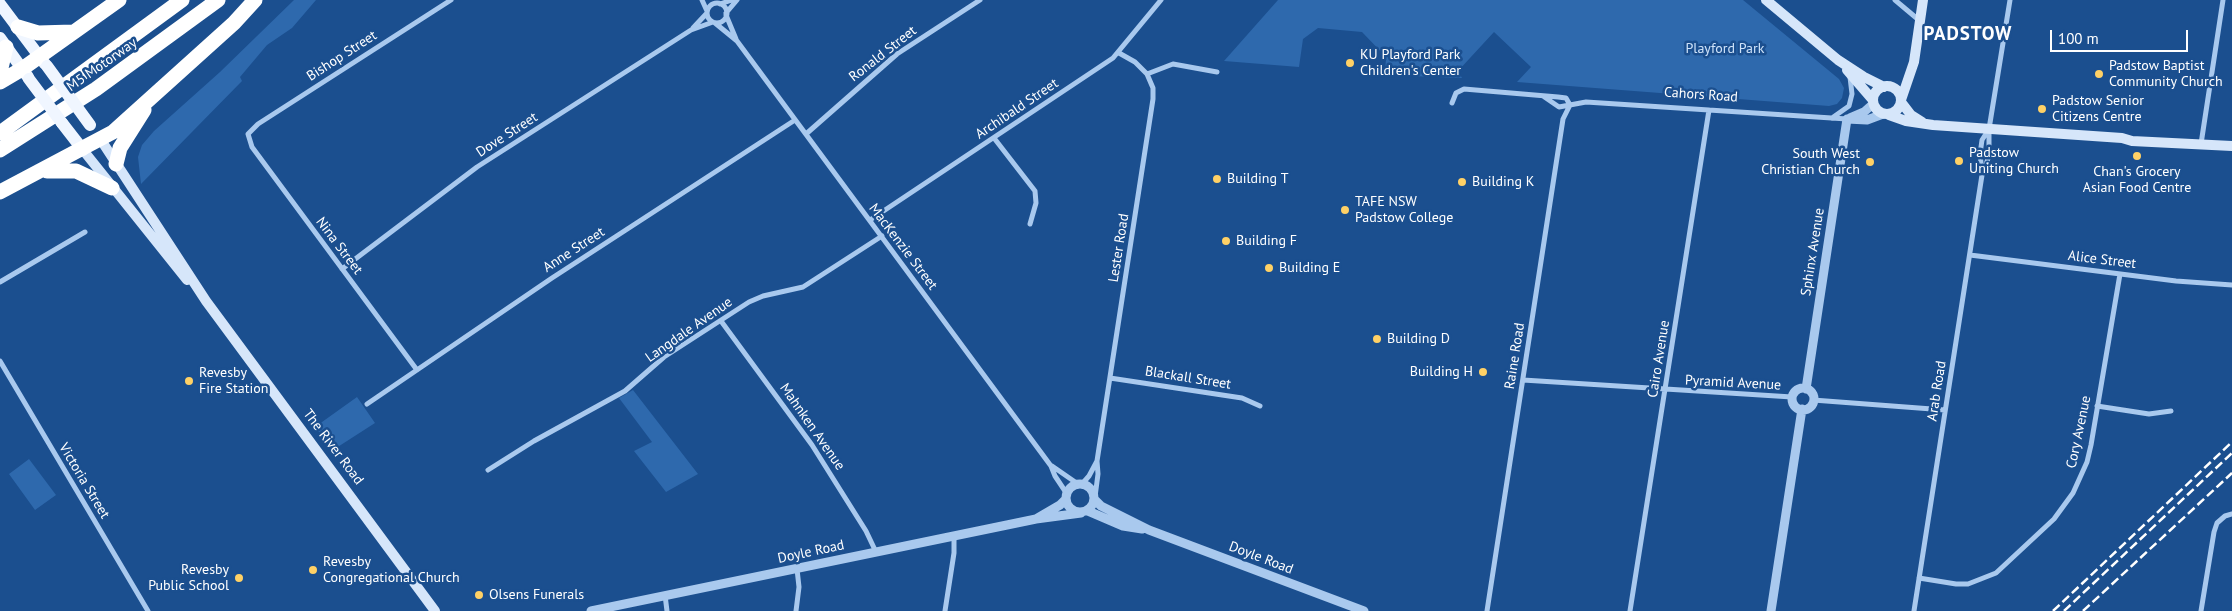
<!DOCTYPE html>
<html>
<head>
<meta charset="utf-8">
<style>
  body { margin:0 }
  #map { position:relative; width:2232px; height:611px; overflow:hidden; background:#1b4f8f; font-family:"PT Sans",sans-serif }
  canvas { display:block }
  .scale { position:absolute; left:2050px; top:30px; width:138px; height:22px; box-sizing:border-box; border:2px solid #fff; border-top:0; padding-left:6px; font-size:15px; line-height:18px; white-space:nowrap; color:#fff; -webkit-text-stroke:4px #1b4f8f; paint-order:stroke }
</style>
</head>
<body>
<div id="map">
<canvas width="2232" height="611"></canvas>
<div class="scale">100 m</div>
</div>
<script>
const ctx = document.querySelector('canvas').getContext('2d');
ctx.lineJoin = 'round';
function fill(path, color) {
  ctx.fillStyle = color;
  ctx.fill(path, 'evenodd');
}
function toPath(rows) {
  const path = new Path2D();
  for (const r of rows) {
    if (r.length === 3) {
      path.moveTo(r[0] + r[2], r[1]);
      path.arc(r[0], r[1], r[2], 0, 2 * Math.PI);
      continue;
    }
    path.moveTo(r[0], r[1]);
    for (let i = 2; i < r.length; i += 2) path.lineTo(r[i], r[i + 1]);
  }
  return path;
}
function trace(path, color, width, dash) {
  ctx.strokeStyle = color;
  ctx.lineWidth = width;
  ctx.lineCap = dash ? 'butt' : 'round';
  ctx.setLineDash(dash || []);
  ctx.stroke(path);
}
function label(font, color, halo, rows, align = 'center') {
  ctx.font = font + ' "PT Sans",sans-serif';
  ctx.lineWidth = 5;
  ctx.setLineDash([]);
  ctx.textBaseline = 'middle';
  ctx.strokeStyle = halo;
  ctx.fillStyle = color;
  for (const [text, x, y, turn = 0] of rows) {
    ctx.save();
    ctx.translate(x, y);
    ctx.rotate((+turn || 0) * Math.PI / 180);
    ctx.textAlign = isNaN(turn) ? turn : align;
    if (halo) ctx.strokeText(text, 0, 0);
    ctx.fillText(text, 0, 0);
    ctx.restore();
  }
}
fill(toPath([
  [294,0,316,0,292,28,267,45,240,77,242,81,141,184,138,157,142,145,154,131,220,72],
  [1278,0,1743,0,1839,79,1844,88,1842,98,1837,104,1829,106,1517,82,1531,67,1494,32,1458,71,1462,78,1385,75,1386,57,1362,32,1318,28,1303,39,1299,67,1224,61],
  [633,390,698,474,666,492,634,451,652,442,619,398],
  [357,397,375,423,333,450,315,427],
  [29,459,56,495,35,510,9,474]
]), '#2e69ad');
trace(toPath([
  [702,0,707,11],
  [1895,0,1920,21],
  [717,13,10],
  [720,4,732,0],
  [726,13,737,0],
  [726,15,736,39],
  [715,23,737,41,1051,466,1055,476,1067,494],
  [693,28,707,13],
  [1147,74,1173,64,1217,72],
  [1543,96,1559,107,1586,102,1847,119],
  [1452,103,1456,93,1464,89,1558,97,1566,98,1570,105],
  [1832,118,1849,106,1852,94,1850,77],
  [806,134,897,54,980,0],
  [994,138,1035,191,1036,203,1030,224],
  [2201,144,2223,0],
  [1982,172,1980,154,1982,140,1989,129],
  [870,220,1113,58,1161,0],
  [1970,255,2176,281,2232,285],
  [342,269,477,167,691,30,713,22],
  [0,282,85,232],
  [721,321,812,445,866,531,876,552],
  [0,361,148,611],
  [417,370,252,147,248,134,258,124,451,0],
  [1110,378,1242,398,1260,406],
  [1523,380,1792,397],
  [1813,400,1945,410],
  [367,404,552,278,795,120],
  [2097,406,2149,414,2171,411],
  [1052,466,1078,484],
  [488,470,534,441,625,391,664,357,749,302,763,296,803,287,882,236],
  [1082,484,1089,476,1097,461,1153,99,1153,88,1147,74,1135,62,1119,53],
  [1095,497,1098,474,1097,461],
  [1919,578,1956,584,1968,584,1996,573,2054,519,2073,493,2087,462,2091,445,2120,274],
  [665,595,667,611],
  [796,611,799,587,797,569],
  [945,611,954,553,954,536],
  [1487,611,1563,119,1570,105],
  [1630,611,1709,110],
  [1914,611,1982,175,1989,156,1989,129,2010,0],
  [2201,611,2214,532,2217,523,2225,516,2232,514]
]), '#a9c9ee', 5);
trace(toPath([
  [1850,118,1864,112,1873,104],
  [1847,119,1867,120,1883,114],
  [1803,399,11],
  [1806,389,1847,119],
  [1080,498,14],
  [1095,500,1101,506,1149,530,1364,611],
  [1088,511,1123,526,1142,529],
  [1036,519,1060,505,1066,499],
  [591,611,1036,519,1081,513],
  [1771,611,1802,409]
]), '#a9c9ee', 9);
trace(toPath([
  [1766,0,1838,60,1864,77,1884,87],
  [1847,70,1872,99],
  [1887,100,14],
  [1901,100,1914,62,1923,0],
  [1901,102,1911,115,1922,122],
  [1889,115,1906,121,1933,125,2122,138,2132,141,2232,146],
  [101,140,206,301,435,611],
  [83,150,187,280]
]), '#d6e6fa', 10);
trace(toPath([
  [0,4,45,64],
  [0,38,28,77],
  [62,123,83,150]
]), '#f0f6ff', 12);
trace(toPath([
  [18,27,38,33,73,32],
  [0,72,6,47],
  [0,82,22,69,119,0],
  [0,133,182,0],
  [0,150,96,89,218,0],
  [116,164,120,148,144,110],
  [47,171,76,171,112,188],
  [0,192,113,132,234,23,255,0]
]), '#fff', 15);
trace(toPath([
  [2053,611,2232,442],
  [2064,611,2232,453],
  [2083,611,2232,473]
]), '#fff', 2.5, [9, 4]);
trace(toPath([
  [47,66,90,125],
  [29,79,62,123]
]), '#f0f6ff', 12);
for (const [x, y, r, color] of [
  [1350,63,5,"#ffd166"],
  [2099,74,5,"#ffd166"],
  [2042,109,5,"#ffd166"],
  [2137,156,5,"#ffd166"],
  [1959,161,5,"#ffd166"],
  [1870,162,5,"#ffd166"],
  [1217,179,5,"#ffd166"],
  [1462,182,5,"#ffd166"],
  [1345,210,5,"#ffd166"],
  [1226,241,5,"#ffd166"],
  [1269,268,5,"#ffd166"],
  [1377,339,5,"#ffd166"],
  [1483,372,5,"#ffd166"],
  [189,381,5,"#ffd166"],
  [313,570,5,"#ffd166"],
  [239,578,5,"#ffd166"],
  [479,595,5,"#ffd166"]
]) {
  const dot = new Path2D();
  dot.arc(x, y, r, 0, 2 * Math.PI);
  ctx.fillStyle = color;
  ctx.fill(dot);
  trace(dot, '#1b4f8f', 2);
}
label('14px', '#cfe3fa', '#1b4f8f', [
  ["Playford Park",1725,49]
]);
label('14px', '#fff', '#1b4f8f', [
  ["Ronald Street",883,54,-38],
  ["Bishop Street",342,56,-33],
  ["M5 Motorway",102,65,-35],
  ["Cahors Road",1701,95,4],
  ["Archibald Street",1017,109,-34],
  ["Dove Street",507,135,-33],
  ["Nina Street",339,246,53],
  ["MacKenzie Street",903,247,53],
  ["Lester Road",1119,248,-81],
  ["Anne Street",574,250,-33],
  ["Sphinx Avenue",1813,252,-81],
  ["Alice Street",2102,260,7],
  ["Langdale Avenue",689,330,-35],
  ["Raine Road",1515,356,-81],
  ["Cairo Avenue",1659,359,-81],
  ["Blackall Street",1188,378,9],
  ["Pyramid Avenue",1733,383,3],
  ["Arab Road",1937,391,-81],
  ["Mahnken Avenue",812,427,55],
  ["Cory Avenue",2079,432,-78],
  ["The River Road",333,447,53],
  ["Victoria Street",84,481,59],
  ["Doyle Road",811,552,-12],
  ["Doyle Road",1261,558,21]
]);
label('14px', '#fff', '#1b4f8f', [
  ["KU Playford Park",1360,55],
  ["Children's Center",1360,71],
  ["Padstow Baptist",2109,66],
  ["Community Church",2109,82],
  ["Padstow Senior",2052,101],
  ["Citizens Centre",2052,117],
  ["Padstow",1969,153],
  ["Uniting Church",1969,169],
  ["South West",1860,154,"right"],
  ["Christian Church",1860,170,"right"],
  ["Chan's Grocery",2137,172,"center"],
  ["Asian Food Centre",2137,188,"center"],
  ["Building T",1227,179],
  ["Building K",1472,182],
  ["TAFE NSW",1355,202],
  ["Padstow College",1355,218],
  ["Building F",1236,241],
  ["Building E",1279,268],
  ["Building D",1387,339],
  ["Building H",1473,372,"right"],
  ["Revesby",199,373],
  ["Fire Station",199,389],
  ["Revesby",323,562],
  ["Congregational Church",323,578],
  ["Revesby",229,570,"right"],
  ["Public School",229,586,"right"],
  ["Olsens Funerals",489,595]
], 'left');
ctx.letterSpacing = '1px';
label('bold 19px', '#fff', '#1b4f8f', [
  ["PADSTOW",1968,35]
]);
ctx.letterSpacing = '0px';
</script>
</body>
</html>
